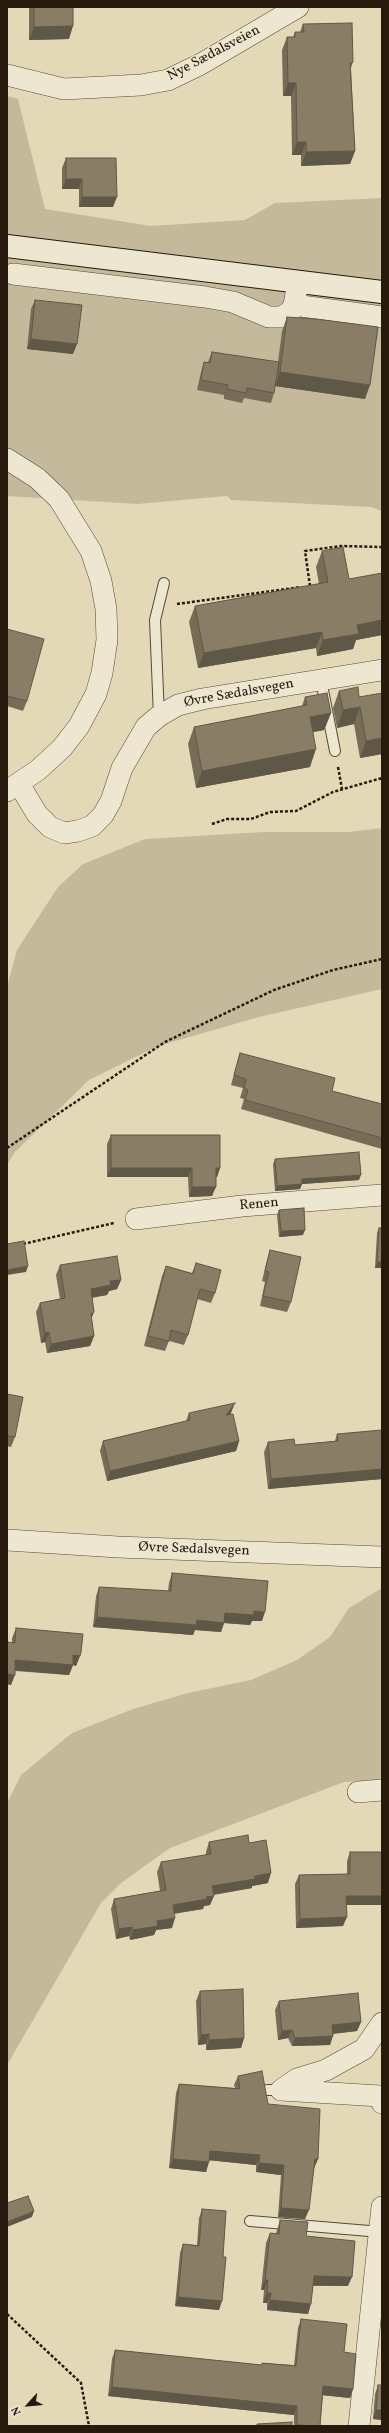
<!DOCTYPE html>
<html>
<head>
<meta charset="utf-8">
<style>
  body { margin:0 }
  #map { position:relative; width:389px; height:2433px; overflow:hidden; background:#e4d9b7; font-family:Vollkorn,serif }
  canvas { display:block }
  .frame { position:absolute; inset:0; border:8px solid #271a0c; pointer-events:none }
  .north { position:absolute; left:8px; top:2385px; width:40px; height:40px; -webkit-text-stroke:3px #ede6d0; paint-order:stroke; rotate:243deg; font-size:11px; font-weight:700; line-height:16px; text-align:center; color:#271a0c }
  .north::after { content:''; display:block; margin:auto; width:14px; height:18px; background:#271a0c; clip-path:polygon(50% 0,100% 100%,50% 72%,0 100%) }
</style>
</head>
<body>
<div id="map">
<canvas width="389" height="2433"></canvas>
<div class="frame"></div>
<div class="north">N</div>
</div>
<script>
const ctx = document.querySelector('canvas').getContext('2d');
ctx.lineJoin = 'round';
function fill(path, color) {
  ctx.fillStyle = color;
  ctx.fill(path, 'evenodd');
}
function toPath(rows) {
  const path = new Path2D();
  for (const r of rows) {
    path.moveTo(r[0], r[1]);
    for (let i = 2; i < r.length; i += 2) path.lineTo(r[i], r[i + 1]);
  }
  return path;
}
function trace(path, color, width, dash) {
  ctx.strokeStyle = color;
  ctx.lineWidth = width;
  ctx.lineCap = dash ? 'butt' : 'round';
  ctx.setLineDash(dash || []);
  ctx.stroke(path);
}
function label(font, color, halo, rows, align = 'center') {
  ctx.font = font + ' Vollkorn,serif';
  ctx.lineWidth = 3;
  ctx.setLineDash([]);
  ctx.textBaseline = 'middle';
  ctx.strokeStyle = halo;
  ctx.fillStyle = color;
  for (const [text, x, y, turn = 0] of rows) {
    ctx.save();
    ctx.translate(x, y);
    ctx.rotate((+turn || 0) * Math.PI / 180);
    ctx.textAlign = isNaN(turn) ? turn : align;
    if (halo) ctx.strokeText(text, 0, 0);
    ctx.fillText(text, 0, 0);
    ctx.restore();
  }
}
fill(toPath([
  [7,96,18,99,45,209,151,226,245,220,275,203,382,198,382,511,371,507,231,500,227,496,137,504,7,496],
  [382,828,382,989,259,1017,158,1046,89,1080,15,1152,7,1165,7,987,17,950,58,887,83,864,145,839,264,832,349,832],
  [382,1588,382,1780,344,1782,170,1848,121,1883,101,1903,7,2065,7,1803,21,1775,72,1733,133,1709,188,1693,251,1680,297,1660,330,1637,349,1608]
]), '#c4b99a');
const service = toPath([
  [321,680,335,751],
  [159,716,155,620,164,583],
  [267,2090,281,2090],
  [250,2221,381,2232]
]);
const minor = toPath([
  [7,75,64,89,141,85,168,80,201,64,298,7],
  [13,274,205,297,233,302,269,317,281,317,290,312,294,305,298,282],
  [294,305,382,317],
  [7,459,37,478,59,499,91,551,101,581,106,609,107,640,102,673,96,694,79,726,62,748,38,770,7,791],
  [19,784,37,814,50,827,64,833,78,831,92,826,103,815,111,801,122,768,146,727,159,716,178,705,202,699,382,670],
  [136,1219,242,1206,382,1195],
  [7,1540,118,1547,382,1557],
  [358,1792,382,1790],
  [382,2023,364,2049,326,2070,297,2079,281,2090,380,2096,382,2103],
  [359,2426,382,2207]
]);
const secondary = toPath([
  [7,246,382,292]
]);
trace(service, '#564a37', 12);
trace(minor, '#564a37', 22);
trace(secondary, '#271a0c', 24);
trace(toPath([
  [310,586,305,551,341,546,382,547],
  [177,604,301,587],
  [338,767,342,789],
  [212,824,227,819,251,819,270,812,296,811,333,792,382,778],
  [7,1148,165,1042,274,990,333,970,382,959],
  [23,1244,114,1223],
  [7,2314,81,2383,89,2426]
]), '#271a0c', 2.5, [3, 2]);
trace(service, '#ede6d0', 10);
trace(minor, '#ede6d0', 21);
trace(secondary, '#ede6d0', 22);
fill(toPath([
  [29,7,73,7,69,39,29,40],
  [303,24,353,62,351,68,355,151,350,164,301,166,301,155,292,155,291,96,283,96,282,50,287,37,293,37,295,32,300,32],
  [66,158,113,207,79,207,79,189,62,189,62,168],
  [35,300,73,354,27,349,31,309],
  [287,317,365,399,275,386,274,393,271,403,244,398,242,403,224,399,224,395,197,390,201,372,204,362,208,362,212,352,278,362,282,331],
  [322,551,349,579,382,573,382,635,356,640,353,649,317,656,316,648,198,668,189,622,195,606,319,584,316,567],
  [7,629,27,701,23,711,7,706],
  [339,691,359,697,382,754,360,758,354,724,337,728,333,708],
  [305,697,331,713,324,730,313,732,310,767,196,788,188,744,194,727,302,706],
  [240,1053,332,1091,382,1104,382,1149,241,1109,244,1099,240,1098,243,1088,231,1085,237,1063],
  [111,1135,220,1168,217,1177,216,1177,212,1196,189,1197,188,1177,107,1177,107,1144],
  [275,1159,359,1180,302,1184,300,1189,275,1191,273,1164],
  [279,1210,303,1235,279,1237,277,1215],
  [379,1228,382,1228,382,1268,375,1268,377,1233],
  [270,1250,291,1302,287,1312,260,1306,265,1282,262,1281,267,1260],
  [196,1263,215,1293,211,1303,197,1299,188,1335,184,1345,169,1341,165,1351,144,1346,162,1276,166,1266,192,1273],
  [60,1265,121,1280,117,1289,109,1291,107,1295,92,1298,94,1312,91,1318,94,1336,90,1346,47,1353,45,1342,41,1343,36,1312,40,1303,60,1299,56,1275],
  [7,1394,15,1437,11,1447,7,1446],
  [189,1413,231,1413,230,1414,239,1441,236,1451,107,1481,100,1451,103,1441,186,1421],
  [382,1430,382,1479,268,1489,264,1452,268,1442,295,1445,335,1441,337,1434],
  [172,1573,262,1621,252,1621,250,1625,224,1623,221,1632,195,1630,193,1635,93,1627,96,1596,99,1587,168,1591,169,1583],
  [16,1628,81,1652,76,1666,73,1665,69,1675,15,1671,11,1685,7,1684,7,1642,12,1643,12,1638],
  [209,1842,249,1843,268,1883,252,1886,252,1888,214,1895,210,1905,204,1906,203,1909,174,1914,172,1928,156,1930,154,1935,130,1940,129,1936,116,1939,111,1909,114,1899,160,1891,157,1872,161,1862,206,1855,206,1852],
  [350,1852,382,1852,382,1905,347,1905,343,1926,296,1928,295,1884,299,1875,347,1874,347,1861],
  [200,1991,244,2038,241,2048,206,2050,206,2044,198,2045,196,2001],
  [279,2001,361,2022,357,2031,333,2034,330,2045,292,2046,288,2038,278,2040,275,2010],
  [238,2076,268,2104,318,2159,314,2168,305,2219,278,2217,281,2175,256,2172,256,2165,209,2160,206,2172,169,2168,176,2093,179,2084,235,2088,234,2085],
  [202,2209,223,2257,219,2310,175,2306,180,2253,183,2244,197,2245,199,2218],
  [280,2220,306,2236,348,2286,313,2286,308,2314,267,2310,267,2303,263,2303,264,2290,261,2290,266,2243,270,2233,276,2233,277,2230],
  [301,2319,344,2352,353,2389,350,2398,323,2395,320,2426,294,2426,294,2415,108,2396,112,2359,115,2350,262,2365,262,2363,294,2365,298,2328],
  [378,2385,382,2385,382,2420,373,2419,375,2394]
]), '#766c57');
fill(toPath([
  [73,26,69,39,29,40,34,27],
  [288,83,296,83,291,96,283,96],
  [297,142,306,142,301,155,292,155],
  [355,151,350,164,301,166,306,152],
  [66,179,82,179,79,189,62,189],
  [82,197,117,197,113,207,79,207],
  [31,339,77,344,73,354,27,349],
  [280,372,370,385,365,399,275,386],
  [382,620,382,635,356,640,353,649,317,656,323,640,357,625],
  [322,632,316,648,198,668,204,653],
  [360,707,354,724,337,728,343,710],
  [331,713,324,730,304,734,310,717],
  [382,738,382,754,360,758,366,741],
  [316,749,310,767,196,788,202,771],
  [111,1168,192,1168,188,1177,107,1177],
  [216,1168,220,1168,217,1177,212,1177],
  [361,1175,359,1180,302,1184,300,1189,275,1191,277,1186,302,1179],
  [192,1187,216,1187,212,1196,189,1197],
  [305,1230,303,1235,279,1237,281,1231],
  [377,1262,382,1262,382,1268,375,1268],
  [28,1266,26,1272,7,1275,7,1270],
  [121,1280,117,1289,109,1291,107,1295,87,1298,91,1289,110,1281],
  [94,1312,90,1322,91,1314],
  [49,1332,45,1342,41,1343,45,1333],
  [94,1336,90,1346,47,1353,51,1344],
  [235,1403,231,1413,222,1425,226,1415],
  [239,1441,236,1451,107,1481,110,1471],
  [382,1469,382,1479,268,1489,271,1479],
  [254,1611,265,1612,262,1621,252,1621,250,1625,224,1623,221,1632,195,1630,193,1635,93,1627,97,1617,197,1620,225,1613],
  [73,1655,80,1656,76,1666,73,1665,69,1675,12,1670,15,1660],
  [7,1674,15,1675,11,1685,7,1684],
  [271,1873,268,1883,252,1886,252,1888,209,1895,212,1886,255,1876],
  [214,1896,210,1905,204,1906,203,1909,169,1914,173,1905,206,1897],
  [346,1896,382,1896,382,1905,343,1905],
  [347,1917,343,1926,296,1928,300,1919],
  [175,1918,172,1928,156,1930,154,1935,130,1940,133,1930,157,1921],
  [132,1927,129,1936,116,1939,119,1929],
  [361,2022,357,2031,329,2034,332,2025],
  [292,2030,288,2038,278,2040,282,2031],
  [209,2034,206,2044,198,2045,201,2035],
  [333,2036,330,2045,292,2046,295,2038],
  [244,2038,241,2048,206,2050,209,2040],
  [210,2151,260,2155,256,2165,207,2160],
  [173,2159,209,2162,206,2172,169,2168],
  [315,2159,318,2159,314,2168,311,2168],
  [259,2163,284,2165,281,2175,256,2172],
  [281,2208,309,2210,305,2219,278,2217],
  [34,2211,32,2217,7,2227,7,2222],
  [314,2276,352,2277,348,2286,310,2285],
  [265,2280,268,2280,264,2290,261,2290],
  [267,2293,271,2293,267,2303,263,2303],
  [178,2297,222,2301,219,2310,175,2306],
  [270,2300,311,2304,308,2314,267,2310],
  [323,2386,353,2389,350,2398,320,2395],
  [112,2387,297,2406,294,2415,108,2396],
  [376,2410,382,2410,382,2420,373,2419]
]), '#605847');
const building = toPath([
  [34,7,73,7,73,26,34,27,34,7],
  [352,23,353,62,350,63,355,151,306,152,306,142,297,142,296,83,288,83,287,37,295,37,295,32,304,32,303,24,352,23],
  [66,158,116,158,117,197,82,197,82,179,66,179,66,158],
  [35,300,82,305,77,344,31,339,35,300],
  [287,317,316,319,378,327,370,385,280,372,287,317],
  [212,352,279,362,274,393,247,388,246,393,227,389,228,385,201,380,204,362,210,363,212,352],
  [343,547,349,579,382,573,382,620,357,625,359,634,323,640,322,632,204,653,195,606,328,582,322,551,343,547],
  [7,629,44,639,27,701,7,696,7,629],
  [358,687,359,697,382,693,382,738,366,741,360,707,343,710,339,691,358,687],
  [327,693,331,713,310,717,316,749,202,771,194,727,307,705,305,697,327,693],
  [240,1053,335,1078,332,1091,382,1104,382,1138,245,1100,248,1090,244,1088,246,1079,234,1075,240,1053],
  [111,1135,220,1135,220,1168,216,1168,216,1187,192,1187,192,1168,111,1168,111,1135],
  [359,1152,361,1175,302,1179,302,1184,277,1186,275,1159,359,1152],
  [304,1208,305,1230,281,1231,279,1210,304,1208],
  [379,1228,382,1228,382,1262,377,1262,379,1228],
  [24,1241,28,1266,7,1270,7,1244,24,1241],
  [270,1250,301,1257,291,1302,263,1296,269,1272,265,1271,270,1250],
  [117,1256,121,1280,110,1281,111,1285,91,1289,94,1312,91,1314,94,1336,51,1344,49,1332,45,1333,40,1303,65,1298,60,1265,117,1256],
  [196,1263,221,1270,215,1293,200,1289,188,1335,171,1330,169,1341,148,1336,166,1266,193,1274,196,1263],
  [7,1394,23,1397,15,1437,7,1436,7,1394],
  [235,1403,226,1415,233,1414,239,1441,110,1471,103,1441,190,1420,189,1413,235,1403],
  [382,1430,382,1469,271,1479,268,1442,294,1439,295,1445,338,1441,337,1434,382,1430],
  [172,1573,268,1581,265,1612,254,1611,254,1615,225,1613,224,1623,197,1620,196,1625,97,1617,99,1587,171,1591,172,1573],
  [16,1628,83,1634,81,1652,80,1656,73,1655,73,1665,15,1660,15,1675,7,1674,7,1642,15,1643,16,1628],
  [248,1835,249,1843,266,1840,271,1873,255,1876,255,1879,212,1886,214,1896,206,1897,207,1899,173,1905,175,1918,157,1921,158,1926,133,1930,132,1927,119,1929,114,1899,166,1890,161,1862,211,1854,209,1842,248,1835],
  [350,1852,382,1852,382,1896,346,1896,347,1917,300,1919,299,1875,350,1874,350,1852],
  [243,1989,244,2038,209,2040,209,2034,201,2035,200,1991,243,1989],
  [358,1993,361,2022,332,2025,333,2036,295,2038,292,2030,282,2031,279,2001,358,1993],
  [262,2071,268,2104,320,2109,318,2159,315,2159,309,2210,281,2208,284,2165,259,2163,260,2155,210,2151,209,2162,173,2159,179,2084,240,2089,238,2076,262,2071],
  [28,2196,34,2211,7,2222,7,2203,28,2196],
  [202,2209,226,2211,223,2257,226,2257,222,2301,178,2297,183,2244,199,2246,202,2209],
  [280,2220,308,2222,306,2236,355,2241,352,2277,314,2276,311,2304,270,2300,271,2293,267,2293,268,2280,265,2280,270,2233,279,2234,280,2220],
  [301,2319,347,2324,344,2352,356,2354,353,2389,323,2386,320,2426,297,2425,297,2406,112,2387,115,2350,262,2365,262,2363,296,2366,301,2319],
  [378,2385,382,2385,382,2410,376,2410,378,2385],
  [292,2422,292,2426,257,2426,257,2424,292,2422]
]);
fill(building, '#897d65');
trace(building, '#605847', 1);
label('14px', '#271a0c', '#ede6d0', [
  ["Nye Sædalsveien",214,54,-28],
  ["Øvre Sædalsvegen",239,694,-10],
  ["Renen",259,1205,-5],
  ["Øvre Sædalsvegen",194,1550,2]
]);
</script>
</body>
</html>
